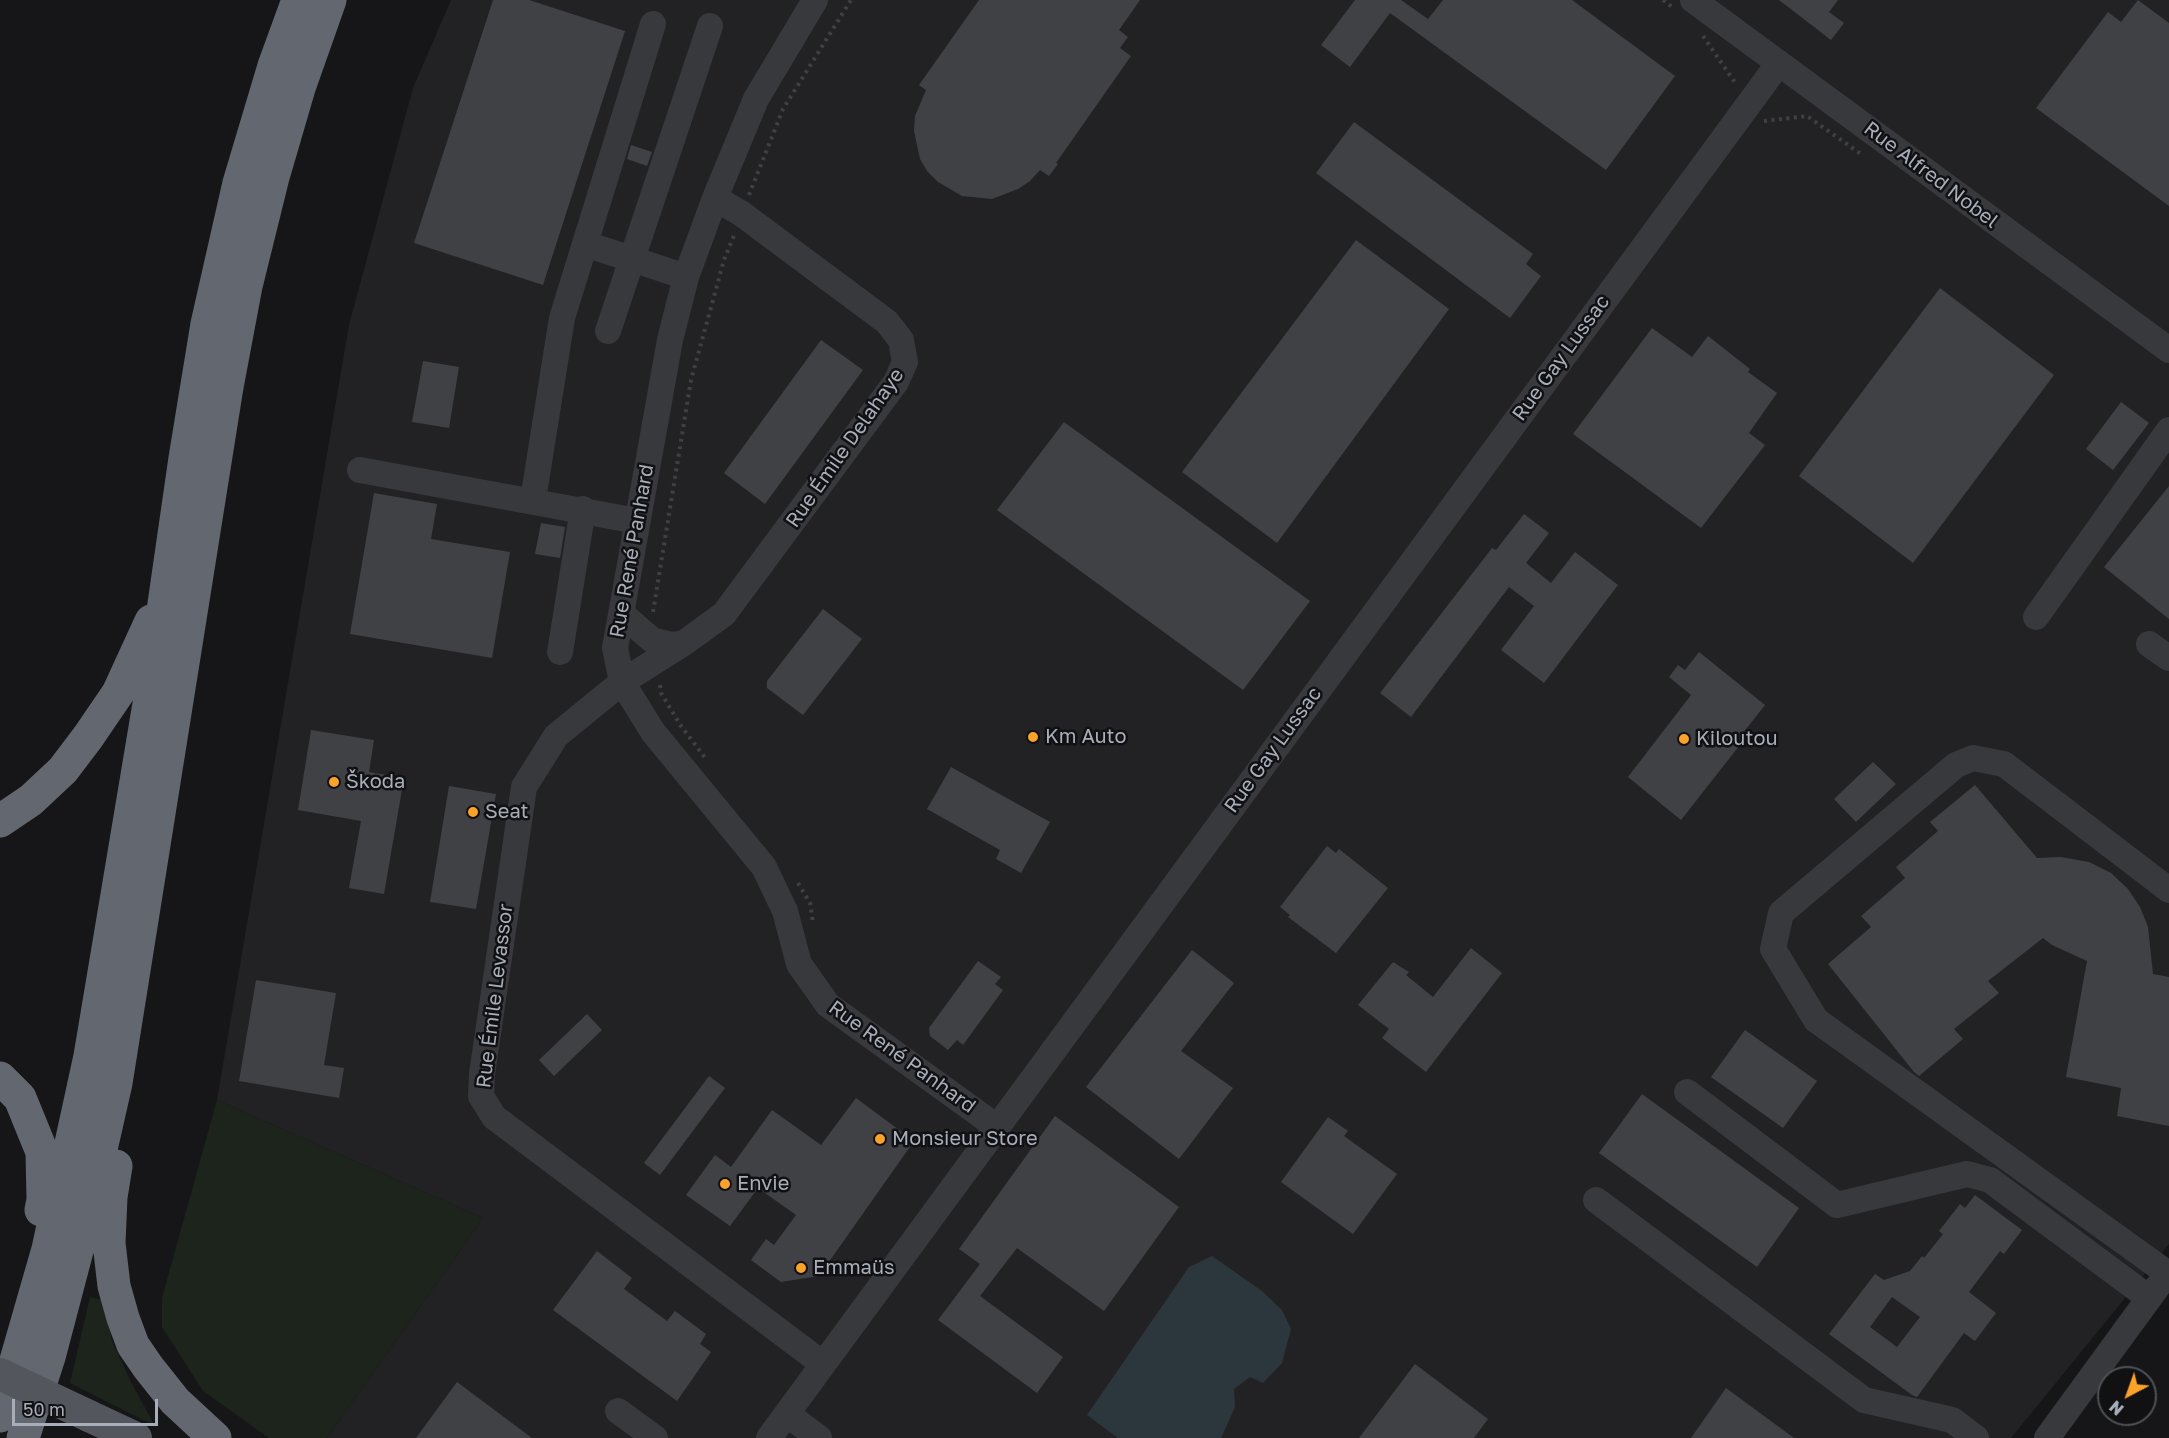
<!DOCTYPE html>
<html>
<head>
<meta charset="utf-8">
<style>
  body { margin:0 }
  #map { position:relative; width:2169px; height:1438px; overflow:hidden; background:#161618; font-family:"Golos Text",sans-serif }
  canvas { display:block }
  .north { position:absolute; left:2097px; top:1366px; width:60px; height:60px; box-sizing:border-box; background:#111113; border:2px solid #4d5055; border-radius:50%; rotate:221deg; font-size:16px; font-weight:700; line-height:24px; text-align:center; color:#a7aeb9 }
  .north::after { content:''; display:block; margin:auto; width:21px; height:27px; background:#fba22b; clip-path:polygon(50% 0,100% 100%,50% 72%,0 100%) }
  .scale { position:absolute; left:12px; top:1399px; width:146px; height:27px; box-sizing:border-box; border:3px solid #a7aeb9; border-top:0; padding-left:8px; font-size:18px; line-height:21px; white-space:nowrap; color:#a7aeb9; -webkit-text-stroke:4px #111113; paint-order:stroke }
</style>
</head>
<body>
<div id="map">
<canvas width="2169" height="1438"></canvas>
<div class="north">N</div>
<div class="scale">50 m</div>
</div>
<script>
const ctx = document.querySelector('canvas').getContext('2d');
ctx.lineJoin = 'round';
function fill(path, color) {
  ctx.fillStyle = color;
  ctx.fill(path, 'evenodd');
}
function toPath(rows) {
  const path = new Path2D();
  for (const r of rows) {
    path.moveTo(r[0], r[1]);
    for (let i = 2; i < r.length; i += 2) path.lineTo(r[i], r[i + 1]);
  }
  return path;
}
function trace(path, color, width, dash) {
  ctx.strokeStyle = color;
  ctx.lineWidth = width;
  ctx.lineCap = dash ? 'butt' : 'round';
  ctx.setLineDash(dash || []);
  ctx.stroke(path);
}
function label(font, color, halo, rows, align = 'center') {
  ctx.font = font + ' "Golos Text",sans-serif';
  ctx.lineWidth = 5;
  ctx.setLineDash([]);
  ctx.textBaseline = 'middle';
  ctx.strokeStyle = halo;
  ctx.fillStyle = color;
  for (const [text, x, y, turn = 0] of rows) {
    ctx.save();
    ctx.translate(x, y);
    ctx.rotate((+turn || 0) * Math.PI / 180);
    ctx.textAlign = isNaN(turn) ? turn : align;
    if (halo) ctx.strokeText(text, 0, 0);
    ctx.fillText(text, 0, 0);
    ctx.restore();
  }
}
fill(toPath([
  [451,0,2169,0,2169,1244,2011,1438,327,1438,483,1218,217,1100,349,325,413,88]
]), '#222225');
fill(toPath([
  [217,1100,483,1218,327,1438,269,1438,203,1391,162,1327,162,1298],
  [90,1297,103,1300,112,1341,131,1382,155,1426,70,1383]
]), '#1c241c');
fill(toPath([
  [1212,1256,1262,1291,1282,1310,1291,1329,1282,1363,1263,1383,1250,1377,1234,1389,1235,1407,1221,1438,1118,1438,1087,1415,1189,1267]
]), '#2b373d');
fill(toPath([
  [493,0,529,0,625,31,543,285,414,243],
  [979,0,1140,0,1119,30,1128,37,1120,48,1131,56,1056,163,1058,164,1049,176,1040,170,1030,181,1018,189,992,199,962,196,938,182,927,171,920,159,914,131,915,116,926,90,919,85],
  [1355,0,1401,0,1428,19,1443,0,1572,0,1675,76,1606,170,1390,13,1350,67,1321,45],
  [1779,0,1838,0,1829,12,1844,23,1831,40],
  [2138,0,2169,23,2169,206,2036,108,2108,12,2121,22],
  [1354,122,1533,254,1526,264,1541,276,1510,318,1316,173],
  [631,145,652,152,647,166,627,159],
  [1356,240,1449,309,1277,543,1182,472],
  [1940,288,2054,375,1913,563,1799,476],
  [1652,328,1692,357,1708,336,1750,369,1748,372,1777,393,1749,433,1765,445,1701,528,1573,434],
  [821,340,863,370,765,504,724,473],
  [423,361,459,367,449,428,412,422],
  [2121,402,2149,423,2113,470,2086,449],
  [1064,422,1310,601,1243,690,997,510],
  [2169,486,2169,619,2104,567],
  [374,493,437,504,431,539,510,552,492,658,350,634],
  [1524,514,1549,533,1526,563,1551,583,1575,552,1618,585,1544,683,1501,650,1534,606,1509,587,1411,717,1380,693,1492,548,1496,550],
  [541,523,565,527,560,558,535,554],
  [823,609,862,639,803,715,767,688,767,681],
  [1699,652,1765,705,1743,733,1747,736,1681,820,1628,777,1691,695,1669,677,1678,665,1685,670],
  [311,730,374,740,369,772,404,778,384,894,349,888,361,821,298,810],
  [1873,762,1896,784,1856,822,1834,799],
  [951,767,1050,822,1021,873,996,859,1000,850,927,809],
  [1975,785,2037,858,2061,857,2089,862,2111,873,2128,889,2140,907,2148,927,2153,974,2169,977,2169,1126,2117,1116,2121,1088,2066,1077,2087,961,2052,945,2043,938,1988,981,1999,993,1954,1029,1963,1039,1919,1076,1914,1072,1828,964,1871,927,1861,916,1905,878,1896,867,1938,831,1930,822],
  [449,786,496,794,476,909,430,902],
  [1327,846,1336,853,1339,849,1388,888,1336,953,1288,917,1290,915,1280,907],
  [1471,948,1502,973,1426,1072,1382,1038,1389,1029,1358,1005,1393,962,1409,972,1406,975,1433,997],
  [1192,950,1234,983,1181,1051,1233,1088,1179,1159,1086,1087],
  [978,961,1001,977,995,984,1003,990,963,1045,957,1040,948,1050,930,1036,929,1028],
  [256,980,336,993,324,1065,344,1068,339,1098,239,1081],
  [587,1014,602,1030,554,1076,539,1060],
  [1745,1030,1817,1081,1783,1128,1711,1077],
  [709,1076,725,1088,660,1175,644,1163],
  [1642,1094,1799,1208,1757,1267,1599,1153],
  [856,1098,914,1141,819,1276,781,1282,751,1260,766,1239,774,1245,796,1215,758,1188,730,1226,686,1195,715,1155,731,1167,772,1110,821,1145],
  [1055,1116,1179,1207,1104,1311,1017,1248,980,1296,1063,1357,1037,1393,938,1320,980,1264,959,1249],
  [1328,1117,1348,1131,1344,1136,1397,1174,1353,1234,1281,1182],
  [1975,1195,2022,1230,2004,1254,2000,1251,1969,1292,1996,1313,1975,1341,1964,1333,1917,1397,1912,1395,1829,1334,1875,1274,1884,1280,1910,1271,1922,1256,1924,1258,1943,1234,1939,1231,1960,1204,1965,1208],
  [1892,1297,1920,1317,1897,1347,1870,1327],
  [597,1251,632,1278,624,1289,667,1321,675,1311,706,1334,700,1344,711,1352,677,1401,553,1310],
  [1415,1364,1488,1419,1474,1438,1359,1438],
  [457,1382,532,1438,416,1438],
  [1726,1388,1794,1438,1691,1438]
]), '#404145');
trace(toPath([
  [1663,0,1672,7],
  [1703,36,1736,84],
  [1764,121,1807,116,1861,154],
  [749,195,783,109,851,0],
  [653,612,691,380,724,260,735,233],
  [660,685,661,693,681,726,706,759],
  [798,883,810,903,813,923]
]), '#3d4045', 4, [3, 4.5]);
trace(toPath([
  [815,0,756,99,715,198,686,277,670,340,615,648,622,682,653,732,764,867,785,911,799,964,828,1005,997,1127],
  [1693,0,2169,350],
  [715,198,742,214,887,322,901,340,905,362,896,382,724,614,684,643,622,682,556,736,524,787,482,1074,481,1096,494,1117,823,1364],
  [585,244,632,259,608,331],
  [686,277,632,259,710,26],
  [360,470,637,521],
  [533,500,562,318,653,24],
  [622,614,652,640,672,645,684,643],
  [2036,617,2169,430],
  [2149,644,2169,658],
  [560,652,583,509],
  [1687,1092,1837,1205,1967,1174,1990,1180,2149,1298],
  [1596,1200,1864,1400,1952,1420,1976,1438],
  [2167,1273,1816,1020,1773,949,1781,913,1956,765,1973,758,2004,764,2169,890],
  [618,1411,655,1438],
  [787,1414,819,1438],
  [769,1438,1779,63],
  [2047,1438,2158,1286]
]), '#37393d', 26);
trace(toPath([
  [89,1416,136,1438]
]), '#53565d', 32);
trace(toPath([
  [0,821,31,800,63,770,88,737,118,693,151,621],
  [0,1078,20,1098,42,1152,43,1200,41,1210],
  [116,1166,111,1197,109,1243,114,1286,123,1318,133,1345,148,1367,175,1401,215,1438],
  [0,1416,48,1249,90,1056,153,680,185,458,207,324,239,183,274,66,298,0],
  [23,1438,49,1357,84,1224,116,1083,227,387,246,286,273,177,299,88,330,0]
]), '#63676f', 33);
trace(toPath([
  [0,1374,89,1416]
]), '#53565d', 32);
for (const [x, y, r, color] of [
  [1033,737,6,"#fba22b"],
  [1684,739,6,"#fba22b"],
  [334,782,6,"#fba22b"],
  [473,812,6,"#fba22b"],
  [880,1139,6,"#fba22b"],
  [725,1184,6,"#fba22b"],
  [801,1268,6,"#fba22b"]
]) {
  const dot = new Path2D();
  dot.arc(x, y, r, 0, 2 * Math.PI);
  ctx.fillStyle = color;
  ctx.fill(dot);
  trace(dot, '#111113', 2);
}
label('20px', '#a7aeb9', '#111113', [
  ["Rue Alfred Nobel",1931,175,37],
  ["Rue Gay Lussac",1561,358,-54],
  ["Rue Émile Delahaye",845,448,-55],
  ["Rue René Panhard",632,551,-80],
  ["Rue Gay Lussac",1273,750,-54],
  ["Rue Émile Levassor",495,996,-83],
  ["Rue René Panhard",902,1057,36]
]);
label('20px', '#a7aeb9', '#111113', [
  ["Km Auto",1045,737],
  ["Kiloutou",1696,739],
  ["Škoda",346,782],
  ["Seat",485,812],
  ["Monsieur Store",892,1139],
  ["Envie",737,1184],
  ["Emmaüs",813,1268]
], 'left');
</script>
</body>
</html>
